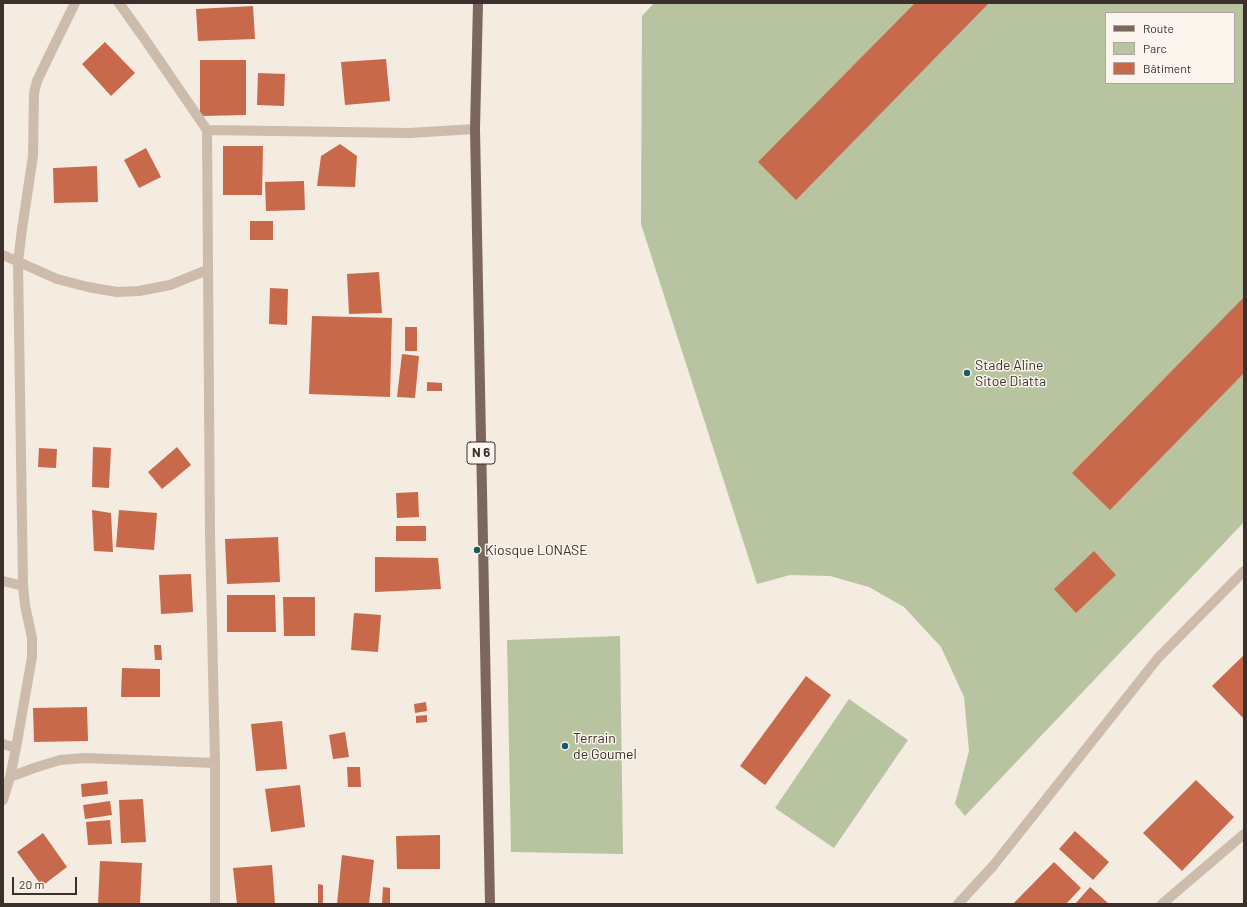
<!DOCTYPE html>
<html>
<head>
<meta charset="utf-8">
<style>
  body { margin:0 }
  #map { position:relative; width:1247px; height:907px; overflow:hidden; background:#f4ebe1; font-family:Barlow,sans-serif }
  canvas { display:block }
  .frame { position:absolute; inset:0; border:4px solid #3b302b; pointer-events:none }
  .legend { position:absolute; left:1105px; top:12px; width:130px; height:72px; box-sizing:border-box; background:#fbf5ee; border:1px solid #aea6a0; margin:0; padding:5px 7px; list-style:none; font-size:12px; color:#3b302b }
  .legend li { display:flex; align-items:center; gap:8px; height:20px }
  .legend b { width:20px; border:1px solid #aea6a0 }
  .scale { position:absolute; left:12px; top:877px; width:65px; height:18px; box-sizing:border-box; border:2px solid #3b302b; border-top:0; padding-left:5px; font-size:12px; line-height:14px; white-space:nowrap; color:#3b302b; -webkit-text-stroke:3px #fbf5ee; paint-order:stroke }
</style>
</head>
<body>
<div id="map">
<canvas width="1247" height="907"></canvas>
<div class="frame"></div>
<ul class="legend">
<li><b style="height:5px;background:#7d675c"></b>Route</li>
<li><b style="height:11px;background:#b8c4a0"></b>Parc</li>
<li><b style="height:11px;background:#c8694b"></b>Bâtiment</li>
</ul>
<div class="scale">20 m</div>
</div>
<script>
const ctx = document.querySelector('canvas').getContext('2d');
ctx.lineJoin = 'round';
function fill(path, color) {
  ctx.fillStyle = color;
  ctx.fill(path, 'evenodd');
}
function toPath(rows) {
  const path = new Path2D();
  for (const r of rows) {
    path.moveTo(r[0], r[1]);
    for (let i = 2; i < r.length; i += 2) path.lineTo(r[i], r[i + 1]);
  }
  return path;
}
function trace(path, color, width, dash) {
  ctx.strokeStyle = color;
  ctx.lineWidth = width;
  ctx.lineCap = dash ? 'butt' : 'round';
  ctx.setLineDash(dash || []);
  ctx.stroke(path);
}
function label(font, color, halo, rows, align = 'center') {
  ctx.font = font + ' Barlow,sans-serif';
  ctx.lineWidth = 3;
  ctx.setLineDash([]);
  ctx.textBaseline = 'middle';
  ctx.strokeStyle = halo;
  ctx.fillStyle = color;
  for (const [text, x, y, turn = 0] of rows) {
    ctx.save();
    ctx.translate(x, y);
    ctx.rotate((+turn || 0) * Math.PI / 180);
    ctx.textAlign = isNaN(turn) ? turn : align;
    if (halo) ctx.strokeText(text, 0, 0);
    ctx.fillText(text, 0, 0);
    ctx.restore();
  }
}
fill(toPath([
  [654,3,1244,3,1244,522,965,816,955,804,969,751,964,697,941,647,904,607,869,587,830,576,790,575,757,584,641,224,642,16],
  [1106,13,1234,13,1234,83,1106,83],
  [620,636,623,854,511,852,507,640],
  [849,699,908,740,834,848,775,808]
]), '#b8c4a0');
fill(toPath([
  [915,3,989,3,796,200,758,162],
  [253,6,255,39,198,41,196,9],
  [105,42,135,73,111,96,82,64],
  [386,59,390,101,345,105,341,62],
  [200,60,246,60,246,115,200,116],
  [258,73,285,74,284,106,257,105],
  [340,144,357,156,355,187,317,186,321,156],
  [223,146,263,146,262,195,223,195],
  [146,148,161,177,139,188,124,160],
  [97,166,98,202,54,203,53,168],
  [304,181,305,210,266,211,265,182],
  [250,221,273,221,273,240,250,240],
  [379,272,382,313,349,314,347,274],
  [270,288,288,289,287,325,269,324],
  [1244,297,1244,373,1110,510,1072,473],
  [312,316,392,318,390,397,309,394],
  [405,327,417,327,417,351,405,351],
  [402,354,419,356,415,398,397,397],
  [427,382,442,383,442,391,427,391],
  [93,447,111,448,109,488,92,487],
  [177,447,191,465,162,489,148,472],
  [39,448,57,449,56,468,38,467],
  [418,492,419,517,397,518,396,493],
  [92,510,111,513,113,552,94,551],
  [119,510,157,513,154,550,116,547],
  [396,526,426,526,426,541,396,541],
  [278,537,280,582,227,584,225,539],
  [1094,551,1116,575,1076,613,1054,589],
  [375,557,438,558,441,589,375,592],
  [191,574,193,612,161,614,159,575],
  [227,595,275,595,276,632,227,632],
  [283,597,315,597,315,636,284,636],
  [354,613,381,615,378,652,351,650],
  [154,645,161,645,162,660,155,660],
  [1244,655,1244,719,1212,686],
  [122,668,160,669,160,697,121,697],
  [806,676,831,695,765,785,740,766],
  [426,702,427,711,415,713,414,704],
  [87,707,88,741,34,742,33,708],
  [427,715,427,722,416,723,416,716],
  [282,721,287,769,256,771,251,724],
  [345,732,349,757,333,759,329,735],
  [347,767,360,767,361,787,348,787],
  [1196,780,1234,817,1182,871,1143,833],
  [107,781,108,794,82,797,81,784],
  [300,785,305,827,271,832,265,789],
  [143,799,146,842,121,843,119,800],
  [110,801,112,815,85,819,83,805],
  [110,820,112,844,88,845,86,822],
  [1075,831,1109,862,1093,880,1059,849],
  [43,833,67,867,42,886,17,852],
  [440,835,440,869,397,869,396,836],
  [342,855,374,860,369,904,337,904],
  [100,861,142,863,140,904,98,904],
  [1054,862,1081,888,1066,904,1013,904],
  [272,865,275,904,237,904,233,868],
  [318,884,323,885,323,904,318,904],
  [383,887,390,888,390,904,382,904],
  [1090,887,1109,904,1075,904]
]), '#c8694b');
trace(toPath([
  [119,3,146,41,207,130,210,535,215,763,215,904],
  [207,130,409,133,475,129],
  [3,255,57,279,88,287,117,292,139,291,170,285,207,270],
  [3,581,23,586],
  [3,744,16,748],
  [10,777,34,768,60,760,85,758,215,763],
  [3,800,10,777,16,748,32,657,32,638,25,605,23,586,18,262,22,229,33,156,34,93,37,81,49,56,75,3],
  [958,904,993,866,1158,658,1244,571],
  [1162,904,1244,834]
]), '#cdbbac', 10);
trace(toPath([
  [478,3,475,129,490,904]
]), '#7d675c', 10);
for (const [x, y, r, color] of [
  [967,373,4,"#1f5a5e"],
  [477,550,4,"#1f5a5e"],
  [565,746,4,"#1f5a5e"]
]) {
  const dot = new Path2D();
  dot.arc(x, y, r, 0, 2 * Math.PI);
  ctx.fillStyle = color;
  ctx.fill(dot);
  trace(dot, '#fbf5ee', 1.5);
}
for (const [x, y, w] of [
  [481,453,28]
]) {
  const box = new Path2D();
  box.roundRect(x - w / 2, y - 11, w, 22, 3);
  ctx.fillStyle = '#fbf5ee';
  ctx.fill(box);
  trace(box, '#3b302b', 1);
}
label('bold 13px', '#3b302b', null, [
  ["N 6",481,453]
]);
label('14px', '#3b302b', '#fbf5ee', [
  ["Stade Aline",975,365],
  ["Sitoe Diatta",975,381],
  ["Kiosque LONASE",485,550],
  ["Terrain",573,738],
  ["de Goumel",573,754]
], 'left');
</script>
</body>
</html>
